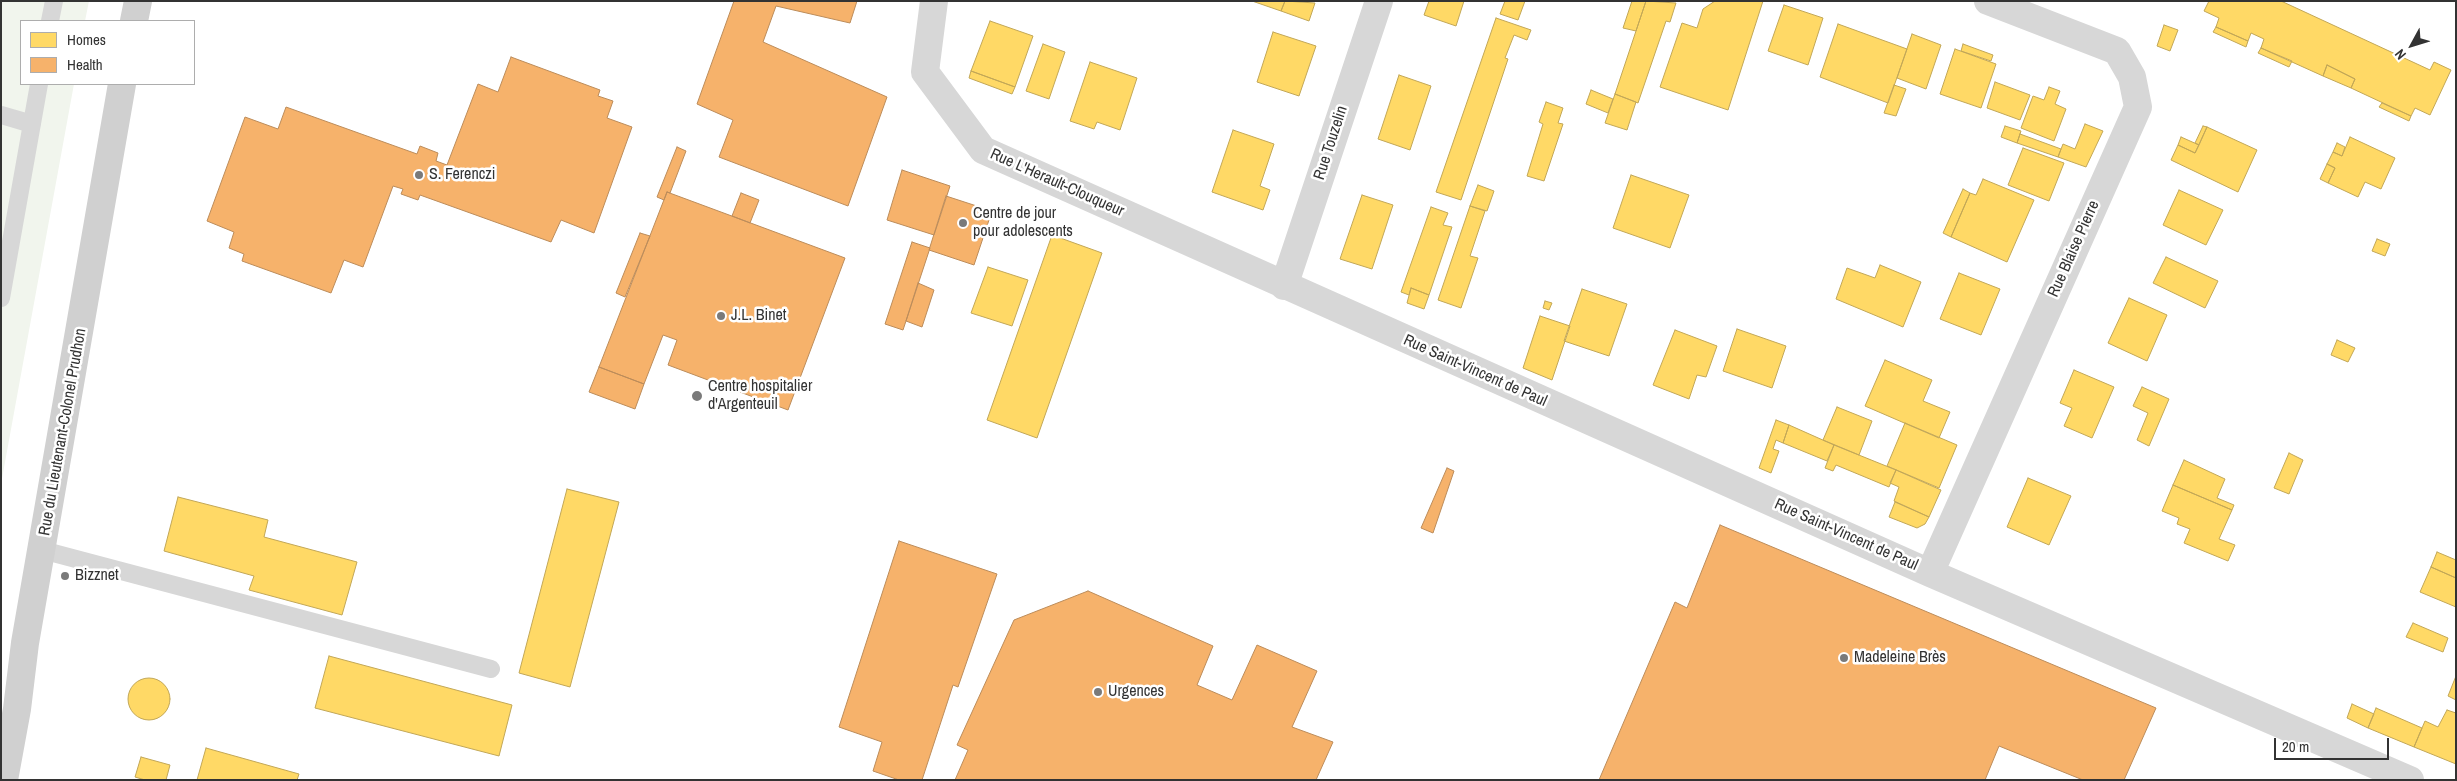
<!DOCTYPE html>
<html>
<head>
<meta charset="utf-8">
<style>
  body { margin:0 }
  #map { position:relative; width:2457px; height:781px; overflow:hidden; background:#fff; font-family:"Archivo Narrow",sans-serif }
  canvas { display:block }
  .frame { position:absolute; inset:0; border:2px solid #333; pointer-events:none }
  .legend { position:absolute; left:20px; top:20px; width:175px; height:65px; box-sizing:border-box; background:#fff; border:1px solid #adadad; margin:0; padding:6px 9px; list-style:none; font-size:15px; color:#333 }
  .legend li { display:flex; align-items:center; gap:10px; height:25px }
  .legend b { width:25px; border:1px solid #adadad }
  .north { position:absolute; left:2387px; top:20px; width:50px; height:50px; -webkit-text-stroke:4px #fff; paint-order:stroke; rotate:231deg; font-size:14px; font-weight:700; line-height:20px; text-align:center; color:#333 }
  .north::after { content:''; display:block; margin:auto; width:18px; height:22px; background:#333; clip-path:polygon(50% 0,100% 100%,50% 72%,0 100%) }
  .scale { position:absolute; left:2274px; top:738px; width:115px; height:22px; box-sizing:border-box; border:2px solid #333; border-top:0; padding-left:6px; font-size:15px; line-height:18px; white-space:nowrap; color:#333; -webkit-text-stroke:4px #fff; paint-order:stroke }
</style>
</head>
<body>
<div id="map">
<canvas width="2457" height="781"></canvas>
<div class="frame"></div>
<ul class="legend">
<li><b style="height:14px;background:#ffd966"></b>Homes</li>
<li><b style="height:14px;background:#f6b26b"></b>Health</li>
</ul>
<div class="north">N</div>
<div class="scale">20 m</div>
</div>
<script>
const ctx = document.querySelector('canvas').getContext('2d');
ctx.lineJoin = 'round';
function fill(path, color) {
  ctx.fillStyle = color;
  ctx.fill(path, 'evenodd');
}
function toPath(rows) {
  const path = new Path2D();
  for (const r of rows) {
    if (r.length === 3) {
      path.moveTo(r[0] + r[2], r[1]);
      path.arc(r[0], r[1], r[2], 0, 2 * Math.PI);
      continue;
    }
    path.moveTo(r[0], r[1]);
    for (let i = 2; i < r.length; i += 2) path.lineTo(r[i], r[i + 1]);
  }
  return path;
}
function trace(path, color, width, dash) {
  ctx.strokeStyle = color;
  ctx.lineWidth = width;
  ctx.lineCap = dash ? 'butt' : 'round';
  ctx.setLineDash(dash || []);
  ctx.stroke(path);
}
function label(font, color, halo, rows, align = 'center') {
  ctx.font = font + ' "Archivo Narrow",sans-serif';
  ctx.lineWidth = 5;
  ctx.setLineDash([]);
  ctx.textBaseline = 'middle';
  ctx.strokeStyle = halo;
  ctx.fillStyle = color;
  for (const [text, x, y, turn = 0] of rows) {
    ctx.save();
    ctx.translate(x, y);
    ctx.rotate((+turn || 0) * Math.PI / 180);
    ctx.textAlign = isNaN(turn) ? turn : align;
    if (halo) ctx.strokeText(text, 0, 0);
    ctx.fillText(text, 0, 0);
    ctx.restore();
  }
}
fill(toPath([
  [1,1,89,1,85,21,21,21,21,84,74,84,1,484]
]), '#f1f5ed');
const homes = toPath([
  [1252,1,1285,1,1281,11,1252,1],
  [1285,1,1315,3,1309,21,1281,11,1285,1],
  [1429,1,1464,1,1456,26,1424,15,1429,1],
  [1505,1,1525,1,1518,20,1500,14,1505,1],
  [1632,1,1646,1,1636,31,1623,28,1632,1],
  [1646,1,1676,3,1670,22,1666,21,1638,103,1615,94,1646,1],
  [1715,1,1763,1,1728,110,1660,87,1682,23,1697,28,1703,9,1715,1],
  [2209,1,2281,1,2430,70,2434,62,2451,70,2430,115,2415,108,2411,116,2351,88,2355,79,2327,65,2323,76,2261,48,2264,39,2251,33,2248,41,2216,27,2219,18,2204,11,2209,1],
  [1784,5,1823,18,1808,65,1768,51,1784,5],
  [1496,18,1531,30,1527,40,1514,35,1505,58,1508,59,1461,200,1436,192,1496,18],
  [990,21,1033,36,1015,87,971,71,990,21],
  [1838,24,1907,49,1888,103,1820,77,1838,24],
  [2164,25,2178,30,2170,51,2157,46,2164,25],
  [2216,27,2248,41,2246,47,2213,32,2216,27],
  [1273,32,1316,46,1299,96,1257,82,1273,32],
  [1912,34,1941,45,1926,89,1897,78,1912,34],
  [1043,44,1065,52,1049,99,1026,91,1043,44],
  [1963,44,1993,55,1991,61,1961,51,1963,44],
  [2261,48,2292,61,2289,67,2258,53,2261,48],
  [1955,49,1996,64,1981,108,1940,94,1955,49],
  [1090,62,1137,78,1120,130,1097,122,1094,129,1070,121,1090,62],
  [2327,65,2355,79,2351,88,2323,76,2327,65],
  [971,71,1015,87,1012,94,969,78,971,71],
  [1399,75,1431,86,1410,150,1378,139,1399,75],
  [1995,82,2030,95,2020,120,1987,108,1995,82],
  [1894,85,1906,89,1896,116,1884,113,1894,85],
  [2049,87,2060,91,2055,104,2066,109,2054,141,2021,128,2033,96,2044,100,2049,87],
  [1591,90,1613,99,1608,113,1586,104,1591,90],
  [1615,94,1636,102,1627,130,1605,123,1615,94],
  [1546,102,1563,108,1558,123,1563,124,1544,181,1527,176,1543,124,1539,122,1546,102],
  [2382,103,2411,116,2409,121,2379,107,2382,103],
  [2085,124,2103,131,2086,167,2058,157,2063,144,2075,149,2085,124],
  [2005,126,2021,131,2017,143,2001,137,2005,126],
  [2203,126,2207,127,2199,145,2195,143,2203,126],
  [2207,127,2257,150,2238,192,2171,160,2178,145,2195,153,2207,127],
  [1233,130,1274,144,1260,186,1270,190,1263,210,1212,192,1233,130],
  [2020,134,2061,149,2058,157,2017,143,2020,134],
  [2181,137,2199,145,2195,153,2178,145,2181,137],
  [2350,137,2395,158,2381,189,2365,182,2358,197,2328,183,2335,168,2327,164,2333,152,2342,156,2350,137],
  [2337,143,2345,147,2342,156,2333,152,2337,143],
  [2023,148,2064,163,2049,201,2008,185,2023,148],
  [2327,164,2335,168,2328,183,2320,179,2327,164],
  [1631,175,1689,195,1670,248,1613,228,1631,175],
  [1983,179,2034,200,2007,262,1951,237,1970,193,1976,195,1983,179],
  [1478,185,1494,191,1487,211,1470,206,1478,185],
  [1963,189,1970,193,1951,237,1943,233,1963,189],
  [2179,190,2223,210,2206,245,2163,225,2179,190],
  [1362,195,1393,205,1372,269,1340,259,1362,195],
  [1470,206,1485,211,1470,256,1478,258,1461,308,1438,300,1470,206],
  [1431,207,1448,213,1443,225,1452,227,1429,295,1411,288,1409,295,1401,292,1431,207],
  [1052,235,1102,253,1037,438,987,420,1052,235],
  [2377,239,2390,244,2385,256,2372,251,2377,239],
  [2166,257,2218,281,2205,308,2153,283,2166,257],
  [1880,265,1921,282,1903,327,1836,299,1847,268,1875,278,1880,265],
  [988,267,1028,280,1012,326,971,313,988,267],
  [1959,273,2000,289,1981,335,1940,319,1959,273],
  [1411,288,1429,295,1424,309,1407,303,1411,288],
  [1582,289,1627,304,1609,356,1564,341,1582,289],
  [2129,298,2167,315,2147,361,2108,343,2129,298],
  [1545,301,1552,303,1549,310,1543,308,1545,301],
  [1540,316,1570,326,1552,380,1523,368,1540,316],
  [1737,329,1786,346,1772,388,1723,371,1737,329],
  [1675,330,1717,346,1706,377,1697,375,1689,399,1653,385,1675,330],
  [2337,340,2355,348,2348,362,2331,355,2337,340],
  [1885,360,1932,380,1923,401,1950,412,1939,438,1865,406,1885,360],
  [2074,370,2114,387,2092,438,2064,426,2072,408,2060,403,2074,370],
  [2142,387,2169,399,2149,446,2137,440,2148,413,2133,406,2142,387],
  [1837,407,1872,421,1859,455,1823,440,1837,407],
  [1776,420,1789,425,1783,443,1776,440,1773,449,1779,451,1771,473,1759,468,1776,420],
  [1905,423,1957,445,1939,488,1887,466,1905,423],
  [1789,425,1834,445,1827,461,1783,443,1789,425],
  [1834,445,1896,470,1889,487,1836,465,1833,471,1825,468,1834,445],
  [2289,453,2303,460,2289,494,2274,488,2289,453],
  [2184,460,2225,479,2217,498,2234,505,2232,510,2173,485,2184,460],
  [1896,470,1941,490,1929,517,1894,501,1899,487,1890,483,1896,470],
  [2028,478,2071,496,2049,545,2007,527,2028,478],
  [2173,485,2232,510,2219,539,2235,545,2228,561,2184,543,2190,529,2177,524,2179,518,2162,511,2173,485],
  [567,489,619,502,570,687,519,673,567,489],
  [178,497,268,520,264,537,357,562,342,615,249,590,254,576,164,551,178,497],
  [1895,502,1929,517,1925,524,1917,528,1889,517,1895,502],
  [2437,552,2456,560,2456,578,2431,567,2437,552],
  [2431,567,2456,578,2456,607,2420,592,2431,567],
  [2413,623,2448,638,2443,652,2406,637,2413,623],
  [329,656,512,705,499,756,315,708,329,656],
  [2456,676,2456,700,2448,696,2456,676],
  [149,699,21],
  [2352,704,2374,714,2368,728,2347,718,2352,704],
  [2376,708,2422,728,2414,747,2368,728,2376,708],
  [2447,710,2456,713,2456,764,2414,747,2425,721,2438,727,2447,710],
  [206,748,299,774,297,780,197,780,206,748],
  [141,757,170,765,166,780,145,780,135,777,141,757]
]);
fill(homes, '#ffd966');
trace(homes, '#c2a757', 1);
const health = toPath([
  [734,1,857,1,850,23,776,6,763,42,887,97,848,206,719,157,733,120,697,104,734,1],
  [511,57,600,90,598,96,613,101,607,118,632,127,594,233,561,220,551,242,420,195,418,200,401,194,403,189,393,186,363,267,344,260,331,293,242,261,244,254,229,248,234,232,207,221,245,117,278,129,286,107,417,154,420,146,438,153,436,161,447,165,478,84,498,92,511,57],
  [677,147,686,151,670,193,667,192,664,200,657,197,677,147],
  [902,170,950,186,934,235,887,220,902,170],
  [667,192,845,258,788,410,668,365,677,340,663,335,644,384,599,367,667,192],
  [741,193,759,200,750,223,732,216,741,193],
  [946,196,992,211,974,265,929,250,946,196],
  [640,233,650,236,625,297,616,293,640,233],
  [912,242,930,248,903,330,885,324,912,242],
  [918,283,934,290,922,327,906,321,918,283],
  [599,367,644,384,635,409,589,392,599,367],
  [1447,468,1454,471,1433,533,1421,528,1447,468],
  [1720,525,2156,708,2124,780,2083,780,1999,746,1985,780,1599,780,1675,602,1687,608,1720,525],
  [899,541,997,574,958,687,953,685,922,780,899,780,873,771,882,742,839,727,899,541],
  [1088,591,1213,646,1197,685,1232,700,1257,645,1317,671,1292,727,1333,742,1316,780,955,780,968,750,957,745,1014,620,1088,591]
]);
fill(health, '#f6b26b');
trace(health, '#bc8c5a', 1);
trace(toPath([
  [50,21,54,1],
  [1,115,32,124],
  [1,298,39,84],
  [42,550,491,669]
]), '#d7d7d7', 18);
trace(toPath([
  [934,1,925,72,983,150,1930,573,2410,780],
  [1284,286,1379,1],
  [1930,573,2138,107,2132,77,2117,51,1988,1]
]), '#d7d7d7', 28);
trace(toPath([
  [134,21,138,1],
  [4,780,17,709,25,643,122,84]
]), '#d0d0d0', 28);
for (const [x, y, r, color] of [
  [419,175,5,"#7a7a7a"],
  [963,223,5,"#7a7a7a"],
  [721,316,5,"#7a7a7a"],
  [697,396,6,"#7a7a7a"],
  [65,576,5,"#7a7a7a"],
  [1844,658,5,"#7a7a7a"],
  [1098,692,5,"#7a7a7a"]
]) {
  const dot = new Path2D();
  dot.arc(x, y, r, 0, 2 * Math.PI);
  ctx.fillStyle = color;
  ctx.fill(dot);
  trace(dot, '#fff', 2);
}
label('16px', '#333', '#fff', [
  ["Rue Touzelin",1331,143,-72],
  ["Rue L'Herault-Clouqueur",1057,183,24],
  ["Rue Blaise Pierre",2074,249,-66],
  ["Rue Saint-Vincent de Paul",1475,371,24],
  ["Rue du Lieutenant-Colonel Prudhon",63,432,-80],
  ["Rue Saint-Vincent de Paul",1846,535,24]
]);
label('16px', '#333', '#fff', [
  ["S. Ferenczi",429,175],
  ["Centre de jour",973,214],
  ["pour adolescents",973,232],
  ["J.L. Binet",731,316],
  ["Centre hospitalier",708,387],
  ["d'Argenteuil",708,405],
  ["Bizznet",75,576],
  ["Madeleine Brès",1854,658],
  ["Urgences",1108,692]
], 'left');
</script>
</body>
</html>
